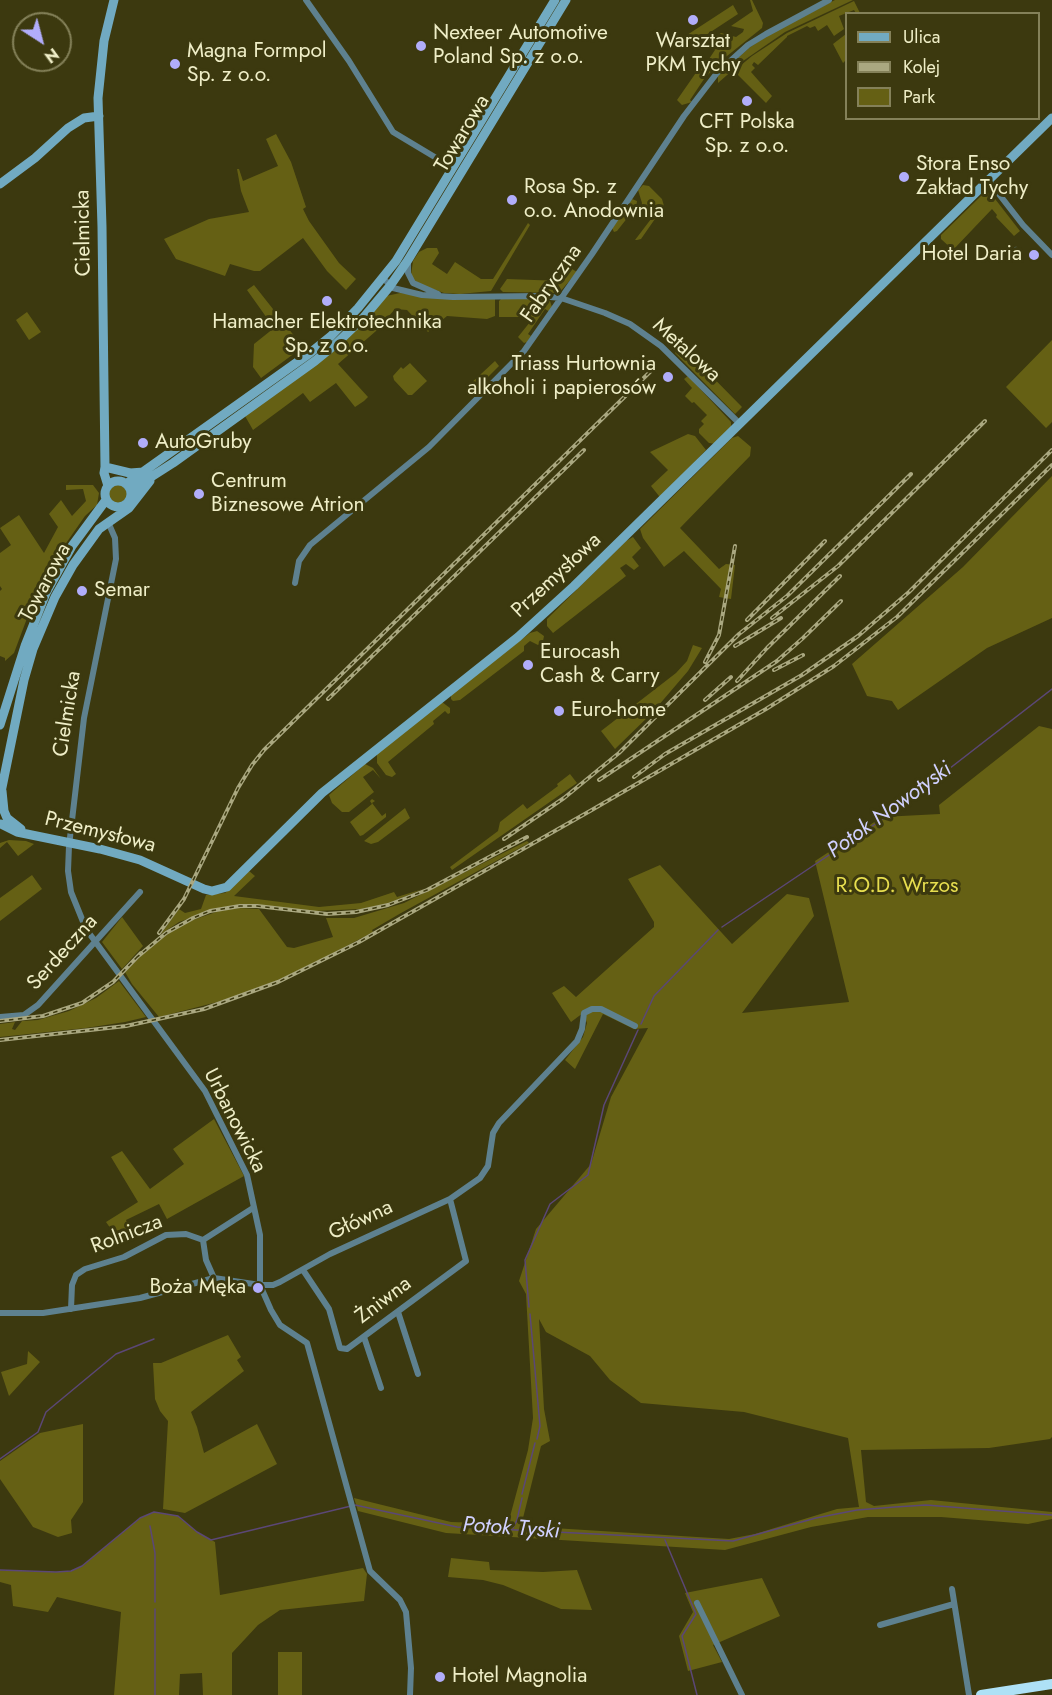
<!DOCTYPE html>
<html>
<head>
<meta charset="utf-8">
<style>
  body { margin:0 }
  #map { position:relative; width:1052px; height:1695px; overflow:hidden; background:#3c390f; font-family:Jost,sans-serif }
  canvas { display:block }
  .legend { position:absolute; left:845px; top:12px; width:195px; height:108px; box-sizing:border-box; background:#3c390f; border:2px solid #848159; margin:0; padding:8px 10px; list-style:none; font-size:18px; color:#efeec7 }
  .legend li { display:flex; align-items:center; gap:12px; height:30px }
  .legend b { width:30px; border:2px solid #848159 }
  .north { position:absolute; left:12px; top:12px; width:60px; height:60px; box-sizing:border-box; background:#3c390f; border:2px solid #848159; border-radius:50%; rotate:144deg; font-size:16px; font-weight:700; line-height:24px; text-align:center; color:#efeec7 }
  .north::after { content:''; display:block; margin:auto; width:21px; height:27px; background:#b1adfa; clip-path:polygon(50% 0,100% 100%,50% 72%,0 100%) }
</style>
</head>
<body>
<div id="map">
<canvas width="1052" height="1695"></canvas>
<ul class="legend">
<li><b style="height:8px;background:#71aac1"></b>Ulica</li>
<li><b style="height:8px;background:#aaa880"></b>Kolej</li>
<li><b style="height:16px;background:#656014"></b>Park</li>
</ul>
<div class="north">N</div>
</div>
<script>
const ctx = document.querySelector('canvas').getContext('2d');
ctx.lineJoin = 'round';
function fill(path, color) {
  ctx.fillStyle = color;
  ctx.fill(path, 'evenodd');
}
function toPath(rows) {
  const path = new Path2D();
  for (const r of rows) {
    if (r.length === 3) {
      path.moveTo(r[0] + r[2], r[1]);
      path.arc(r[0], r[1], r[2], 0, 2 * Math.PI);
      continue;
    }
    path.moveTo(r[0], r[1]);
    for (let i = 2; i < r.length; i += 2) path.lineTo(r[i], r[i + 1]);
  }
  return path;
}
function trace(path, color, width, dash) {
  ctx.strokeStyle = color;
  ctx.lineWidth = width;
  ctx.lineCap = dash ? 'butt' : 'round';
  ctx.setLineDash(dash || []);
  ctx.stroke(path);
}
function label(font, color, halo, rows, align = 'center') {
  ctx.font = font + ' Jost,sans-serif';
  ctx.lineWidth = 6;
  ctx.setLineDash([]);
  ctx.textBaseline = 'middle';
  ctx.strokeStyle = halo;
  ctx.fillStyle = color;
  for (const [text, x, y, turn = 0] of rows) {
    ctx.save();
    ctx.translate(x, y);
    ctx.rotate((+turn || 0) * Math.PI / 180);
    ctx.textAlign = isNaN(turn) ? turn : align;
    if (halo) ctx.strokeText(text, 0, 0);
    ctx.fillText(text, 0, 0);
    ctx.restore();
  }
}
fill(toPath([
  [750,0,752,0,763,23,762,28,722,60,704,79,690,100,692,102,682,105,677,100,702,64,705,65,715,50,706,43,721,33,736,37,743,32,744,29,731,26,753,11],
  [835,0,853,0,785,32,743,61,718,83,718,76,749,48,771,33],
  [854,1,860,13,856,13,854,10,839,16,844,29,834,36,827,25,818,31,815,26,810,28,807,26,787,36,787,37,758,65,754,62,752,65,755,68,751,72,772,96,766,103,734,71,752,56,787,33],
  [733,5,738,14,703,37,694,49,691,46,691,41,687,35],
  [846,34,846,60,843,63,833,44],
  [276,134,291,162,306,207,303,209,309,221,339,263,356,279,346,290,327,271,303,238,260,271,254,271,230,264,225,276,176,259,164,239,209,219,249,212,241,191,237,169,239,169,243,181,278,166,266,139],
  [643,185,649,186,662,199,664,206,641,239,637,240,635,240,651,219,640,210,642,203,638,190],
  [987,192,992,195,1020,231,1014,236,996,217,997,215,992,209,953,250,941,239,941,235,981,196],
  [632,199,637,201,636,207,617,231,614,232,612,228],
  [528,223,530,225,491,291,460,294,444,293,421,285,414,280,411,275,413,261,419,252,427,248,437,248,439,253,432,264,447,274,455,262,481,279,493,279],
  [572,269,577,272,559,293,503,292,500,289,507,279,562,281],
  [254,285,303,347,261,378,253,367,254,344,274,328,247,290],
  [400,293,495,299,495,316,487,319,447,316,428,332,407,310,395,309,376,331,338,364,368,397,364,401,355,407,336,383,310,402,303,393,253,430,245,416,386,296],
  [502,298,546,299,550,301,552,307,550,312,545,309,528,334,531,336,527,342,524,343,518,337,534,317,499,317,499,301],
  [27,312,41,332,29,340,16,320],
  [1052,340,1052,422,1046,428,1006,387],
  [681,345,742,407,735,414,675,353],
  [495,361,499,366,473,392,468,386],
  [410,363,427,381,412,395,408,395,394,380,393,376,401,367,403,369],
  [688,376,731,422,731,427,716,444,709,443,699,433,699,429,704,424,701,421,707,415,694,402,692,403,685,396,692,388,684,379],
  [688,434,695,436,706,450,662,496,659,496,651,486,668,470,650,452],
  [738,436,751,447,750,456,680,528,719,569,726,564,735,565,731,599,719,597,721,589,684,551,664,567,643,538,640,529,732,438],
  [1052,476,1052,618,987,648,898,710,892,701,867,696,852,664,963,567],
  [118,494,9],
  [66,485,93,485,99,493,97,505,85,516,53,562,35,597,14,653,5,661,5,658,0,656,0,591,2,589,0,586,0,553,11,545,0,528,19,515,44,553,58,527,49,514,61,500,72,516,86,501,83,489,66,490],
  [633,537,641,548,632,557,639,566,634,570,626,564,620,568,626,576,553,633,547,626,547,619,626,541],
  [537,631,544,636,543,641,538,645,530,641,524,646,524,651,460,700,453,701,451,699,451,694,530,633],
  [693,645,702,648,688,671,652,713,615,749,601,731,676,673,687,661],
  [442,702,450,708,450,713,448,714,445,711,433,721,434,724,388,762,396,774,392,777,386,775,377,763,377,753],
  [1039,726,1052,729,1052,1437,1050,1439,989,1448,861,1450,866,1502,874,1506,931,1500,1052,1512,1052,1519,1028,1524,941,1517,868,1517,811,1527,725,1550,446,1533,358,1511,354,1498,451,1522,508,1524,528,1450,533,1418,526,1294,519,1281,536,1229,591,1164,611,1097,648,1028,634,1029,603,1014,575,1069,565,1060,583,1037,587,1023,583,1013,571,1022,552,993,564,986,576,997,654,927,654,922,628,879,660,865,732,944,787,894,809,898,814,916,742,1013,849,1002,815,861,882,817,940,814,939,805],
  [539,1319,546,1332,590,1356,610,1380,641,1403,744,1412,848,1438,859,1507,837,1509,755,1534,729,1539,521,1526,541,1446,550,1441,544,1409],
  [365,764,373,768,381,779,373,770,363,777,374,792,349,812,342,812,332,803,329,795],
  [570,774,577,783,452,870,450,867,498,831,500,822,523,804,527,809,558,786,557,784],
  [372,799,375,801,372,803,382,816,386,813,386,817,363,835,360,836,350,822,372,804,370,801],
  [405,808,410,818,378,842,371,844,364,841],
  [9,840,26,841,34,844,18,856,7,842,0,848,0,843],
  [527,841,529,843,401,913,372,930,373,932,324,958,272,983,229,999,159,1017,132,984,125,972,146,951,171,931,187,922,219,911,239,908,259,909,287,947,294,948,333,937,326,918,354,918,404,903],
  [249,871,255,876,234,896,319,907,361,903,394,892,397,897,423,889,389,903,361,909,314,911,242,905,218,908,179,922,161,934,179,909,185,913,201,909,206,895,225,893],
  [32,875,42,889,0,921,0,898],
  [122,917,143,946,122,969,102,942],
  [119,981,146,1017,125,1022,86,1028,0,1037,0,1024,15,1022,12,1029,15,1030,22,1021,38,1020,69,1011,96,998],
  [214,1119,244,1176,167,1219,159,1204,126,1220,133,1235,120,1242,106,1222,138,1202,111,1157,122,1151,150,1189,184,1164,173,1149],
  [228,1335,241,1357,237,1360,244,1371,191,1412,197,1427,204,1453,257,1424,277,1464,185,1513,163,1509,168,1421,160,1411,155,1399,153,1363,161,1363],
  [28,1351,40,1362,9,1396,1,1372,27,1364],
  [83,1424,83,1502,71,1520,72,1533,58,1537,33,1527,0,1479,0,1461,40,1433],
  [154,1512,178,1516,197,1532,215,1542,220,1595,363,1568,367,1574,364,1601,280,1610,258,1625,232,1653,232,1695,203,1695,202,1673,180,1674,179,1695,114,1695,121,1612,57,1597,48,1612,13,1606,11,1585,0,1582,0,1570,56,1572,71,1571,82,1566,140,1518],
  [451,1558,489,1562,490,1570,543,1572,577,1570,592,1610,561,1609,503,1585,483,1580,448,1577],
  [762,1578,780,1616,713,1645,722,1662,688,1671,679,1636,693,1612,685,1593],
  [278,1652,302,1652,302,1695,278,1695]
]), '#656014');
trace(toPath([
  [722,927,896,810,1052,689],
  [641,1024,654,996,718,930],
  [529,1307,525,1260,550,1204,588,1175,604,1105,638,1030],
  [530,1314,540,1426,537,1439],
  [0,1459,38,1432,46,1412,116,1354,154,1339],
  [522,1494,535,1443],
  [355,1505,457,1527,733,1541,816,1518,857,1510,895,1507,926,1505,1052,1515],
  [150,1526,155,1553,155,1602],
  [513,1528,517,1520,522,1498],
  [665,1540,696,1614,682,1636,697,1695],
  [0,1570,56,1572,71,1571,82,1566,140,1518,154,1512,178,1516,197,1532,211,1540,351,1506],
  [155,1695,155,1609]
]), '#5b4776', 1.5);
trace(toPath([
  [306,0,349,61,393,132,453,168],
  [988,180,1023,225,1052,255],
  [1012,254,1016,250],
  [408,262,408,273,413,283,438,294],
  [384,279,393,288,422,295,453,297,540,296,561,298,605,313,630,324,661,346,740,424],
  [108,522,115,538,116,559,84,718,69,846,68,871,71,892,86,929,205,1091,247,1175,260,1235,260,1285,271,1310,280,1325,307,1343,370,1571,400,1600,406,1612,411,1668,410,1695],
  [295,583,299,561,310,545,429,447,524,351,592,254,684,116,717,73,748,45,766,34,829,0],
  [0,1017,24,1015,38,1005,140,892],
  [203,1240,253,1208],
  [203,1240,206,1260,214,1278],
  [303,1270,329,1309,340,1348,347,1349,466,1261,450,1199],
  [71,1309,72,1285,76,1275,85,1269,124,1257,166,1235,186,1234,203,1240],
  [398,1312,418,1374],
  [0,1313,43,1313,140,1298,214,1278,260,1285,273,1285,280,1282,330,1254,450,1199,480,1178,488,1166,493,1133,499,1123,577,1041,582,1029,584,1013,592,1009,601,1009,635,1026],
  [364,1337,381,1388],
  [952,1589,969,1695],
  [697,1603,742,1695],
  [880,1625,954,1604]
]), '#5e818f', 6);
trace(toPath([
  [0,184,35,158,68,128,84,118,99,116],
  [105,467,130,473,144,472],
  [118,494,13],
  [126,484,310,353,331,336,358,308,396,261,555,0],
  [108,486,104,473,105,467,102,227,98,98,104,41,114,0],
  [131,493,137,486,173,463,315,361,337,343,364,317,390,286,408,260,566,0],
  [0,725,25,646,46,593,72,546,106,500],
  [2,791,4,811,7,818,21,829],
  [0,797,24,680,33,649,55,597,73,565,99,529,129,508,150,481],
  [1,824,17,832,100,849,140,860,204,889,212,891,227,887,322,793,518,637,574,586,1052,118]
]), '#71aac1', 9);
trace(toPath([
  [981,1695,1052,1684]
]), '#aee1f6', 10);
const rail = toPath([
  [772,618,838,566,985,421],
  [747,620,825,541],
  [735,646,781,618],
  [705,662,719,635,735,546],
  [774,670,803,655],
  [737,681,767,648,840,576],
  [328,699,584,450],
  [705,700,731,677],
  [634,777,665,754,802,675,858,636,909,592,1052,450],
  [599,780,777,661,803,638,841,601],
  [504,839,564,798,619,753,739,634,787,596,911,474],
  [159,933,184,899,238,788,252,765,264,750,655,367],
  [136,958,166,933,193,918,210,911,240,906,257,906,327,914,356,912,388,905,427,890,527,837],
  [0,1021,43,1016,82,1003,113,982,141,953],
  [0,1040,126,1026,204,1009,278,982,359,942,590,811,766,709,834,666,897,617,1052,465]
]);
trace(rail, '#aaa880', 4);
trace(rail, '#3c390f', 1.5, [4.5]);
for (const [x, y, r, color] of [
  [693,20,6,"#b1adfa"],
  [421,46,6,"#b1adfa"],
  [175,64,6,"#b1adfa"],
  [747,101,6,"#b1adfa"],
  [904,177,6,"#b1adfa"],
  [512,200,6,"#b1adfa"],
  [1034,255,6,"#b1adfa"],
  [327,301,6,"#b1adfa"],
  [668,377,6,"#b1adfa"],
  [143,443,6,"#b1adfa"],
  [199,494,6,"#b1adfa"],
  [82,591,6,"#b1adfa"],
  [528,665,6,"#b1adfa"],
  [559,711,6,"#b1adfa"],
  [258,1288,6,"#b1adfa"],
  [440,1677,6,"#b1adfa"]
]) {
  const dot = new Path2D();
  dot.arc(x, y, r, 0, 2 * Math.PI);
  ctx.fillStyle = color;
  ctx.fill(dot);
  trace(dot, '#3c390f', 2);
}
label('21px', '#efeec7', '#3c390f', [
  ["Nexteer Automotive",433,34],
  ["Poland Sp. z o.o.",433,58],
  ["Warsztat",693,42,"center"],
  ["PKM Tychy",693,66,"center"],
  ["Magna Formpol",187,52],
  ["Sp. z o.o.",187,76],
  ["CFT Polska",747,123,"center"],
  ["Sp. z o.o.",747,147,"center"],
  ["Stora Enso",916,165],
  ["Zakład Tychy",916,189],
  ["Rosa Sp. z",524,188],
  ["o.o. Anodownia",524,212],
  ["Hotel Daria",1022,255,"right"],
  ["Hamacher Elektrotechnika",327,323,"center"],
  ["Sp. z o.o.",327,347,"center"],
  ["Triass Hurtownia",656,365,"right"],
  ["alkoholi i papierosów",656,389,"right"],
  ["AutoGruby",155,443],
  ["Centrum",211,482],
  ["Biznesowe Atrion",211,506],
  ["Semar",94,591],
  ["Eurocash",540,653],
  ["Cash & Carry",540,677],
  ["Euro-home",571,711],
  ["Boża Męka",246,1288,"right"],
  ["Hotel Magnolia",452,1677]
], 'left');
label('21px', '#efeec7', '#3c390f', [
  ["Towarowa",463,134,-59],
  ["Cielmicka",84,233,-91],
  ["Fabryczna",552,284,-55],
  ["Metalowa",686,351,42],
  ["Przemysłowa",557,576,-43],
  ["Towarowa",46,583,-62],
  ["Cielmicka",68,714,-81],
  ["Przemysłowa",100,833,14],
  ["Serdeczna",63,953,-48],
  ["Urbanowicka",234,1121,63],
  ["Główna",361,1221,-25],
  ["Rolnicza",127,1235,-21],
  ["Żniwna",384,1301,-37]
]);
label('21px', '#e7de4f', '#3c390f', [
  ["R.O.D. Wrzos",897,887]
]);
label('italic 22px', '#d0d0fe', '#3c390f', [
  ["Potok Nowotyski",890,811,-36],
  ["Potok Tyski",511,1529,4]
]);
</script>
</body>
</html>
